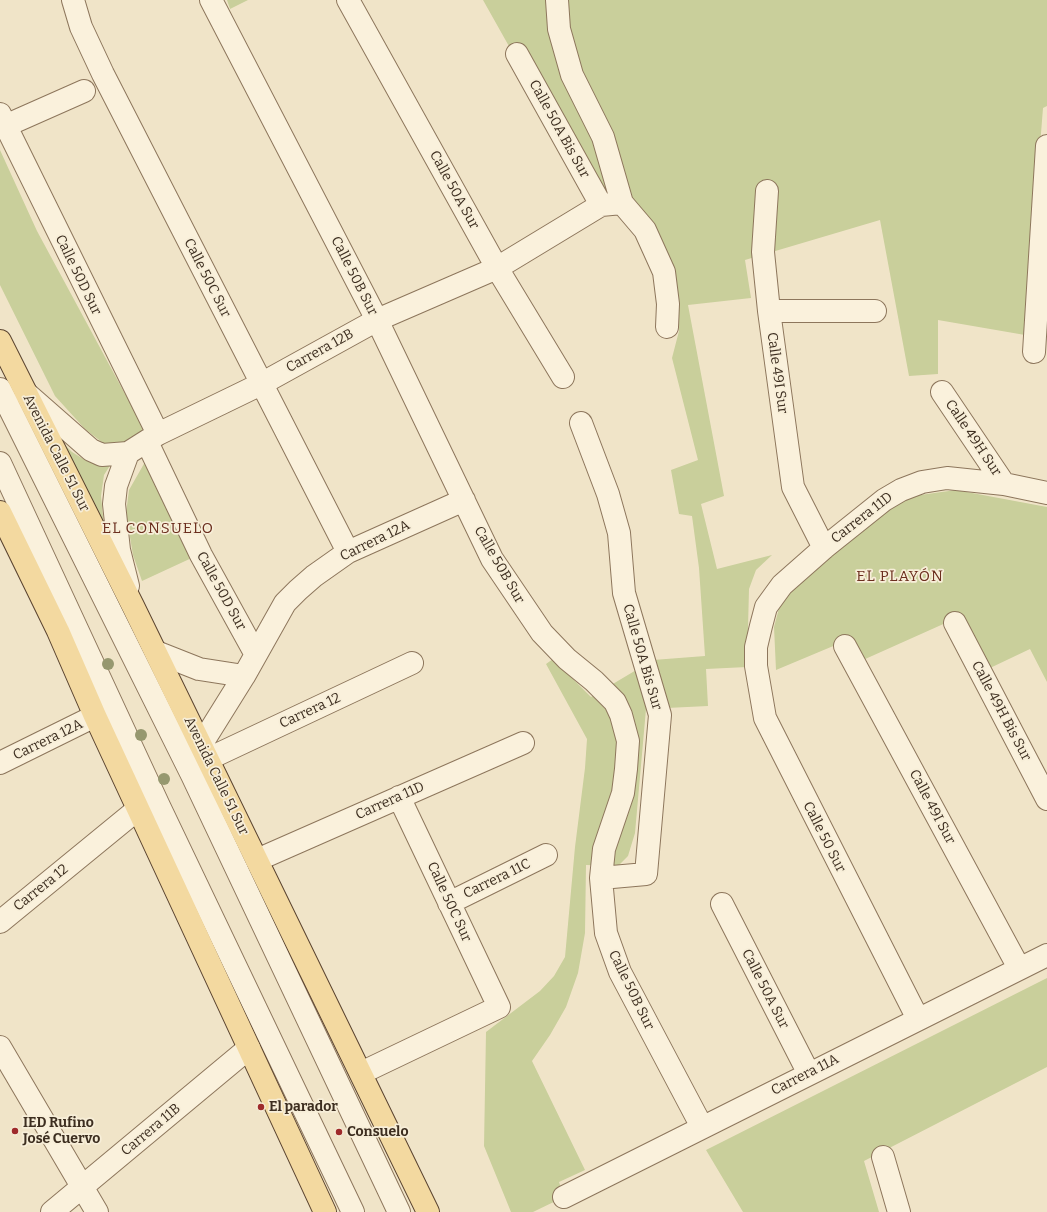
<!DOCTYPE html>
<html>
<head>
<meta charset="utf-8">
<style>
  body { margin:0 }
  canvas { display:block; background:#f0e4c8 }
</style>
</head>
<body>
<canvas width="1047" height="1212"></canvas>
<script>
const ctx = document.querySelector('canvas').getContext('2d');
ctx.lineJoin = 'round';
function fill(path, color) {
  ctx.fillStyle = color;
  ctx.fill(path, 'evenodd');
}
function toPath(rows) {
  const path = new Path2D();
  for (const r of rows) {
    path.moveTo(r[0], r[1]);
    for (let i = 2; i < r.length; i += 2) path.lineTo(r[i], r[i + 1]);
  }
  return path;
}
function trace(path, color, width, dash) {
  ctx.strokeStyle = color;
  ctx.lineWidth = width;
  ctx.lineCap = dash ? 'butt' : 'round';
  ctx.setLineDash(dash || []);
  ctx.stroke(path);
}
function label(font, color, halo, rows, align = 'center') {
  ctx.font = font + ' Bitter,serif';
  ctx.lineWidth = 3.5;
  ctx.setLineDash([]);
  ctx.textBaseline = 'middle';
  ctx.strokeStyle = halo;
  ctx.fillStyle = color;
  for (const [text, x, y, turn = 0] of rows) {
    ctx.save();
    ctx.translate(x, y);
    ctx.rotate((+turn || 0) * Math.PI / 180);
    ctx.textAlign = isNaN(turn) ? turn : align;
    if (halo) ctx.strokeText(text, 0, 0);
    ctx.fillText(text, 0, 0);
    ctx.restore();
  }
}
fill(toPath([
  [227,0,248,0,230,9],
  [483,0,1047,0,1047,106,1043,108,1025,335,938,320,938,374,909,376,880,220,745,260,751,298,688,305,724,496,701,504,717,569,772,555,756,570,749,589,747,667,706,669,708,706,646,709,635,833,628,856,618,866,586,865,585,933,578,973,566,1007,550,1035,532,1061,585,1170,559,1182,564,1197,533,1212,511,1212,484,1146,486,1032,540,991,554,976,565,957,575,847,585,768,587,739,546,664,553,659,591,697,653,660,705,656,699,568,692,516,679,514,671,470,698,460,672,358,679,331,678,303,625,185,592,194],
  [0,150,37,231,145,431,116,446,103,443,85,429,55,396,0,285],
  [59,439,72,452,85,460,98,465,111,464,104,475,101,496,104,526],
  [145,462,196,556,142,581,133,555,126,513,129,490],
  [956,490,1047,507,1047,682,1030,649,990,668,959,617,863,660,850,639,776,670,774,627,782,597,837,552,878,513,913,496],
  [1047,978,1047,1067,864,1161,879,1212,743,1212,706,1150]
]), '#c9cf9b');
const minor = toPath([
  [73,0,81,27,103,74,348,552],
  [211,0,377,320,492,559,542,633,567,659,594,681,615,702,621,715,628,741,626,769,623,793,604,849,601,878,606,933,620,972,702,1127],
  [348,0,497,268,563,377],
  [557,0,559,29,572,75,603,137,622,203,645,230,664,272,668,304,667,327],
  [517,54,601,205],
  [0,114,158,434],
  [5,126,84,91],
  [767,191,763,252,769,311,793,487,824,548],
  [769,311,875,311],
  [1034,352,1047,146],
  [0,389,192,775,399,1212],
  [942,392,1004,484],
  [26,393,91,450,102,455,128,453,158,434,261,384,377,320,497,268,601,205,622,203],
  [581,423,608,494,619,533,624,593,660,715,646,874,601,878],
  [147,442,201,555,255,653],
  [128,453,116,486,114,504,119,550,128,586],
  [0,463,159,806,353,1212],
  [955,623,1047,799],
  [845,646,1019,968],
  [156,652,199,669,244,676],
  [201,745,244,676,285,603,298,590,314,576,348,552,464,500],
  [208,759,412,663],
  [0,763,95,716],
  [257,860,523,743],
  [449,903,546,855],
  [722,904,809,1074],
  [0,922,138,809],
  [918,1019,765,718,756,666,756,647,761,626,766,607,782,585,824,548,884,500,901,490,922,482,947,478,1004,484,1047,493],
  [0,1047,97,1212],
  [361,1073,499,1007,399,797],
  [883,1157,899,1212],
  [564,1197,1047,955],
  [52,1212,249,1048]
]);
const major = toPath([
  [0,341,133,606,428,1212],
  [0,512,58,631,95,716,325,1212]
]);
trace(minor, '#8d765c', 24);
trace(major, '#5b4430', 24);
trace(minor, '#faf1dc', 22);
trace(major, '#f3d9a0', 22);
ctx.fillStyle = '#96986f';
for (const [x, y] of [
  [108,664],
  [141,735],
  [164,779]
]) {
  ctx.beginPath();
  ctx.arc(x, y, 6, 0, 2 * Math.PI);
  ctx.fill();
}
for (const [x, y, r, color] of [
  [261,1107,4,"#9e2a2b"],
  [15,1131,4,"#9e2a2b"],
  [339,1132,4,"#9e2a2b"]
]) {
  const dot = new Path2D();
  dot.arc(x, y, r, 0, 2 * Math.PI);
  ctx.fillStyle = color;
  ctx.fill(dot);
  trace(dot, '#f7eed8', 1.5);
}
label('14px', '#3d2e20', '#f7eed8', [
  ["Calle 50A Bis Sur",559,129,61],
  ["Calle 50A Sur",454,190,61],
  ["Calle 50D Sur",78,275,64],
  ["Calle 50B Sur",354,276,63],
  ["Calle 50C Sur",207,278,63],
  ["Carrera 12B",320,351,-29],
  ["Calle 49I Sur",777,373,82],
  ["Calle 49H Sur",973,438,56],
  ["Avenida Calle 51 Sur",56,453,63],
  ["Carrera 11D",862,518,-38],
  ["Carrera 12A",375,541,-26],
  ["Calle 50B Sur",499,565,60],
  ["Calle 50D Sur",221,591,61],
  ["Calle 50A Bis Sur",642,657,74],
  ["Carrera 12",310,711,-25],
  ["Calle 49H Bis Sur",1001,711,62],
  ["Carrera 12A",48,740,-26],
  ["Avenida Calle 51 Sur",216,776,64],
  ["Carrera 11D",390,801,-24],
  ["Calle 49I Sur",932,807,62],
  ["Calle 50 Sur",824,837,63],
  ["Carrera 11C",497,879,-26],
  ["Carrera 12",41,888,-39],
  ["Calle 50C Sur",449,902,65],
  ["Calle 50A Sur",765,989,63],
  ["Calle 50B Sur",631,990,64],
  ["Carrera 11A",805,1075,-27],
  ["Carrera 11B",151,1130,-40]
]);
label('bold 14px', '#3d2e20', '#f7eed8', [
  ["El parador",269,1107],
  ["IED Rufino",23,1123],
  ["José Cuervo",23,1139],
  ["Consuelo",347,1132]
], 'left');
ctx.letterSpacing = '1px';
label('15px', '#6b2e1e', '#f7eed8', [
  ["EL CONSUELO",158,529],
  ["EL PLAYÓN",900,577]
]);
ctx.letterSpacing = '0px';
</script>
</body>
</html>
